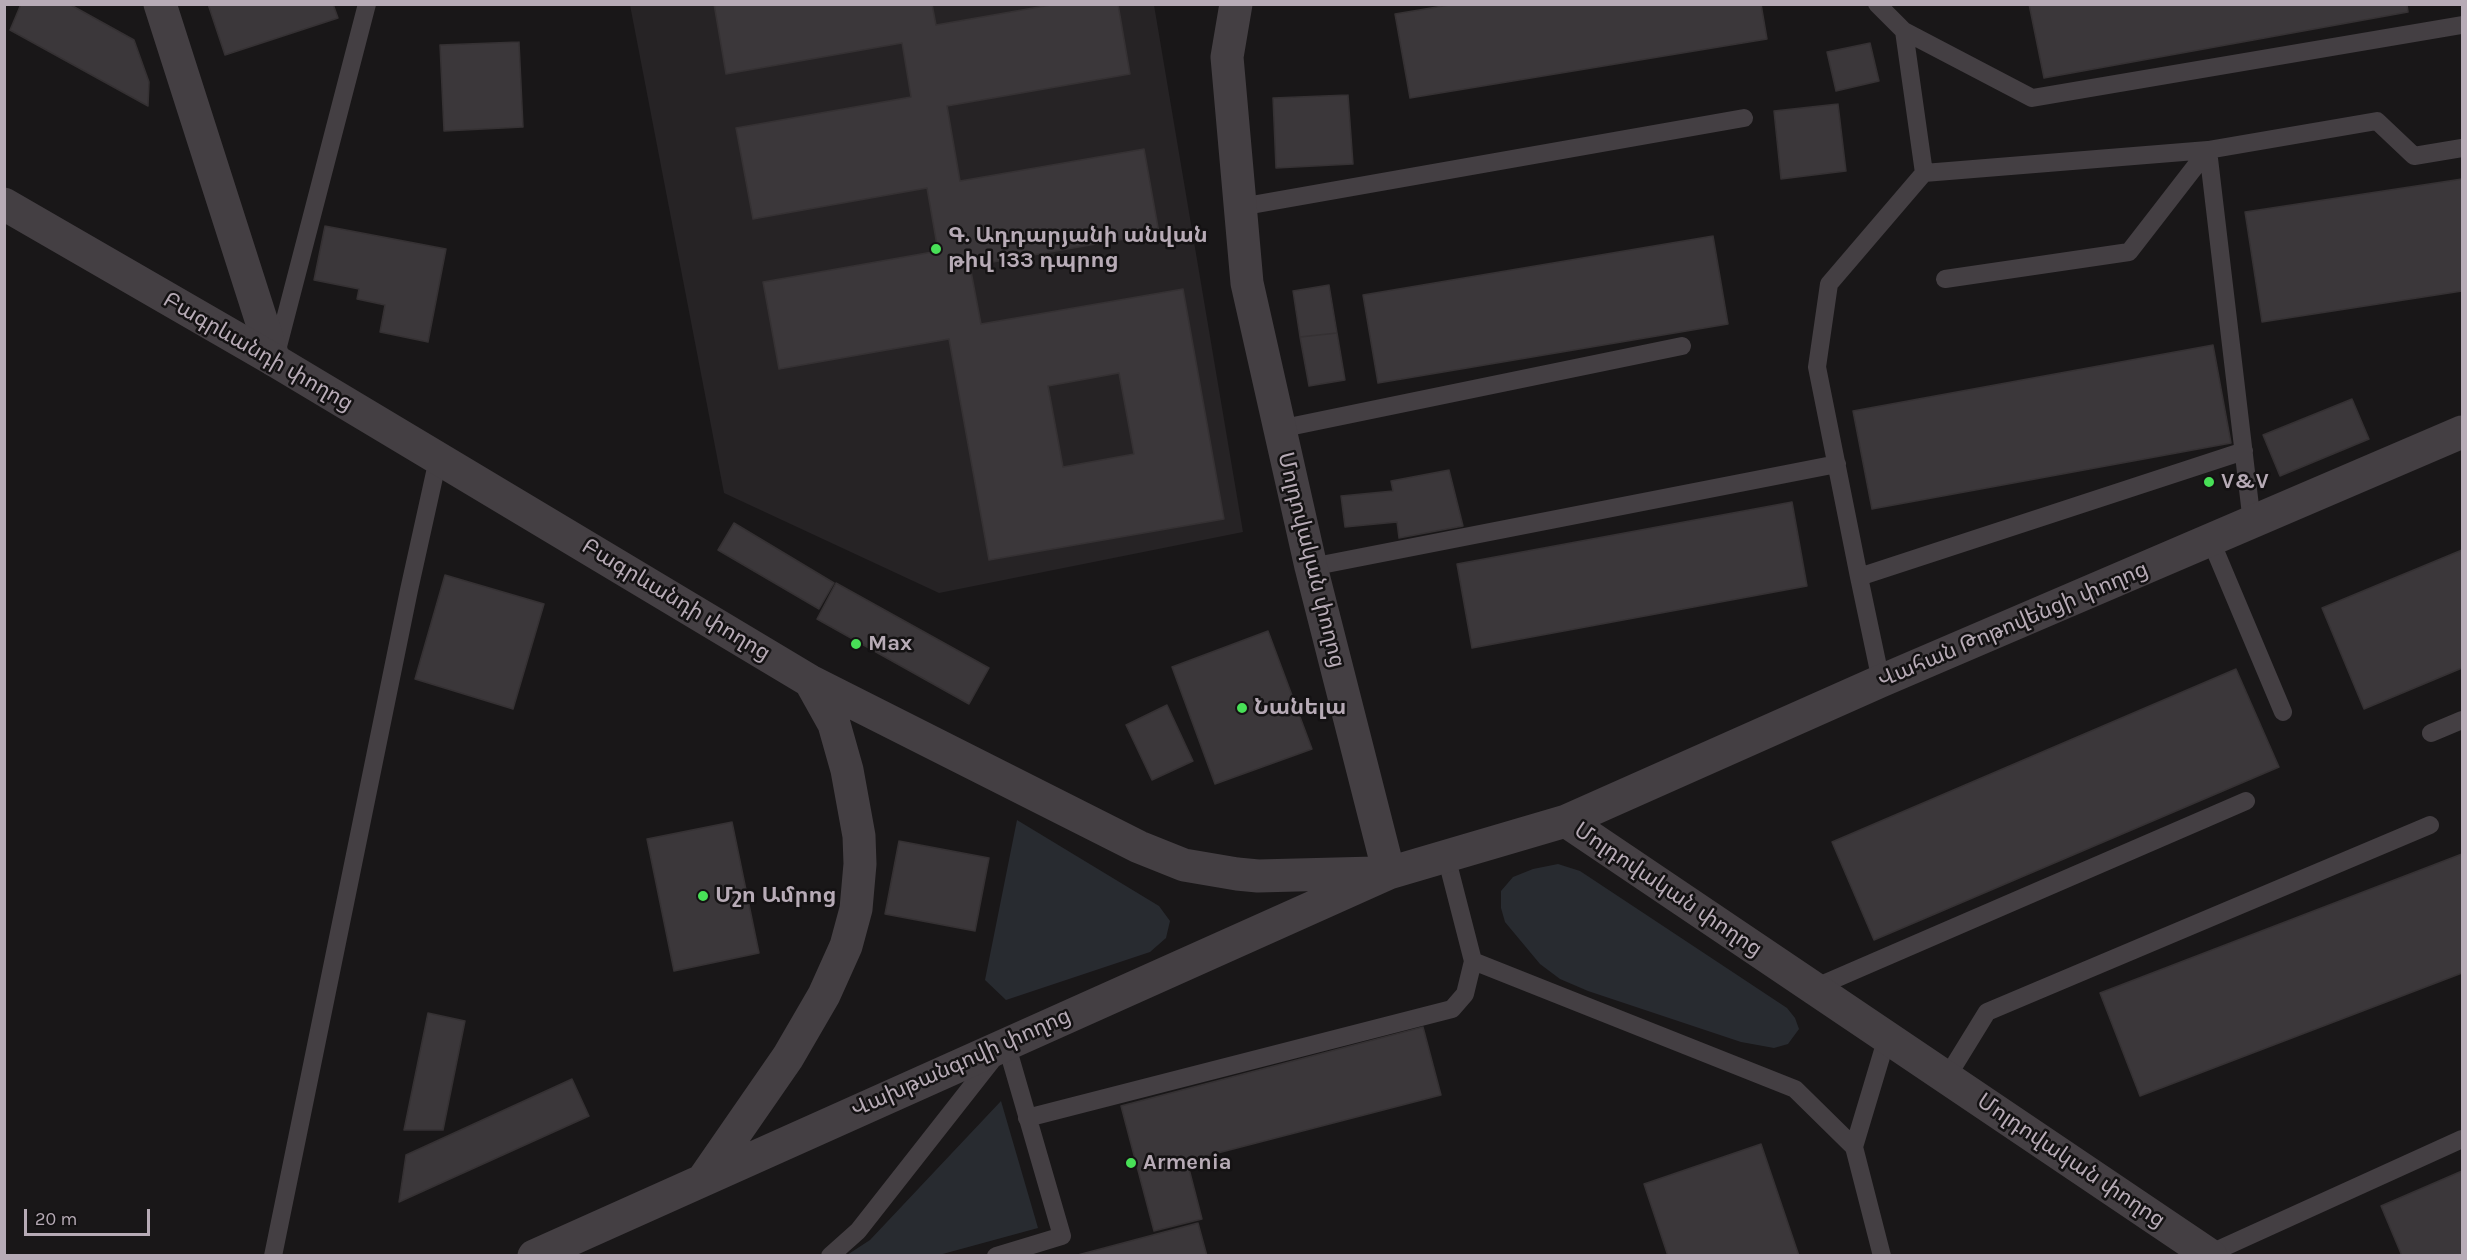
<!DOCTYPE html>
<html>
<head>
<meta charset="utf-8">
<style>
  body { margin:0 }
  #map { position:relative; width:2467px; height:1260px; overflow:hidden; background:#191718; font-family:Karla,sans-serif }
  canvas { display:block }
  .frame { position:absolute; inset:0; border:6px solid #b7abb6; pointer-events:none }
  .scale { position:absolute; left:24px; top:1209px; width:126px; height:27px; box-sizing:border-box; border:3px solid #b7abb6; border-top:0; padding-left:8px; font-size:18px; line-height:21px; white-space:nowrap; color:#b7abb6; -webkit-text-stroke:4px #141213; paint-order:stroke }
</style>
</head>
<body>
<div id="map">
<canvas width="2467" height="1260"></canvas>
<div class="frame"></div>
<div class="scale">20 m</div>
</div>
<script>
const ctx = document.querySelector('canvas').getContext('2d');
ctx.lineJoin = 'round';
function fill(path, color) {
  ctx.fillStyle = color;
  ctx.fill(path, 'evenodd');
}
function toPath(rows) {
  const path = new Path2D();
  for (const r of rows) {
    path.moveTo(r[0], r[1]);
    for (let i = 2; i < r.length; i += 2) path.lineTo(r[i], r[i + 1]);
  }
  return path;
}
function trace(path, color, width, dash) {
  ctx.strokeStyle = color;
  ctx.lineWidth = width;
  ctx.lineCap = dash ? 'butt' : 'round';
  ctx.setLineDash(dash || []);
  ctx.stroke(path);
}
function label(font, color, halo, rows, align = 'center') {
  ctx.font = font + ' Karla,"Noto Sans Armenian",sans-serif';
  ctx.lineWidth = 5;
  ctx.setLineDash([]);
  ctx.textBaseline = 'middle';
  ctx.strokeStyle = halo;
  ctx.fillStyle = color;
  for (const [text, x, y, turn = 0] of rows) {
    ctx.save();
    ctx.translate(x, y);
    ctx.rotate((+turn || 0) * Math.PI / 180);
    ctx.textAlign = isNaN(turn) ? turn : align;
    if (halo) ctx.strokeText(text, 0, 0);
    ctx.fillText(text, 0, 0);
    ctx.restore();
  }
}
fill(toPath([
  [630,5,1154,5,1243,532,939,593,724,493]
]), '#262325');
fill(toPath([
  [1017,820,1159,906,1170,921,1166,938,1150,952,1006,1000,985,980],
  [1558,864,1580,871,1787,1008,1795,1018,1799,1029,1788,1044,1774,1048,1741,1042,1588,991,1560,979,1540,964,1505,922,1501,908,1501,891,1513,877,1533,869],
  [1001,1101,1038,1228,939,1255,847,1255,870,1240]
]), '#282b30');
const building = toPath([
  [21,4,69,4,134,40,149,82,148,106,10,30,21,4],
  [208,4,333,4,338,18,225,55,208,4],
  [714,4,932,4,936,25,1056,4,1118,4,1130,74,947,106,960,181,1144,149,1159,233,970,266,981,324,1183,289,1224,519,989,560,949,339,779,369,763,282,938,251,927,188,753,219,736,128,911,97,902,43,726,74,714,4],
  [1119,373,1134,454,1063,467,1048,386,1119,373],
  [1455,4,1761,4,1767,39,1410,98,1395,14,1455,4],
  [2029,4,2407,4,2408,12,2044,78,2029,4],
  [519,42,523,127,444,131,440,45,519,42],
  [1870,43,1879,81,1836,91,1827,52,1870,43],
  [1348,95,1353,164,1276,168,1273,98,1348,95],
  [1838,104,1846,171,1781,179,1774,111,1838,104],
  [2462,179,2462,291,2262,322,2245,212,2462,179],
  [325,226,446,249,428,342,380,332,385,305,357,299,359,289,314,280,325,226],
  [1713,236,1728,324,1378,383,1363,295,1713,236],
  [1329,285,1337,333,1300,337,1293,291,1329,285],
  [1337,333,1345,380,1309,386,1300,337,1337,333],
  [2213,345,2231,443,1872,509,1853,411,2213,345],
  [2352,399,2369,439,2280,476,2263,435,2352,399],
  [1449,470,1463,526,1399,538,1397,522,1345,527,1341,496,1393,491,1391,481,1449,470],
  [1792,502,1807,586,1472,648,1457,564,1792,502],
  [734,523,834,583,819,609,718,550,734,523],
  [2462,550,2462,668,2364,709,2322,608,2462,550],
  [445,575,544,604,513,709,415,679,445,575],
  [836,583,989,668,969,704,817,619,836,583],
  [1268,631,1312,749,1215,784,1172,667,1268,631],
  [2236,669,2279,767,1874,940,1832,842,2236,669],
  [1167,705,1193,761,1152,780,1126,725,1167,705],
  [732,822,759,953,674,971,647,839,732,822],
  [899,841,989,858,975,931,885,914,899,841],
  [2462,854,2462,973,2140,1096,2100,993,2462,854],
  [428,1013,465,1021,443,1130,404,1130,428,1013],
  [1423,1027,1441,1095,1187,1161,1202,1219,1154,1231,1121,1106,1423,1027],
  [572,1079,589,1116,399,1202,406,1155,572,1079],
  [1761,1144,1799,1256,1668,1256,1644,1184,1761,1144],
  [2462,1171,2462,1256,2402,1256,2381,1206,2462,1171],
  [1198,1223,1207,1256,1074,1256,1198,1223]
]);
fill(building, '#3b373a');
trace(building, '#353133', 1.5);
trace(toPath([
  [1904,31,2032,98,2462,25],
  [1924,173,2208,150,2252,523],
  [1240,207,1744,118],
  [1945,279,2129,252,2208,150,2377,121,2414,156,2462,148],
  [276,354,367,4],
  [1279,429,1682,346],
  [2211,541,2283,712],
  [1311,567,1837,464],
  [1859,577,1817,367,1829,284,1924,173,1904,31,1877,4],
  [1881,681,1859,577,2244,451],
  [2431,733,2462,720],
  [1473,961,1795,1089,1854,1147],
  [1814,988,2246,801],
  [1947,1077,1987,1012,2430,825],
  [1027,1118,1452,1009,1465,994,1473,961,1446,856],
  [2209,1254,2462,1139],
  [273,1256,409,590,438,459],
  [830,1256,858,1231,997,1054],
  [996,1256,1062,1236,1006,1043],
  [1882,1256,1854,1147,1887,1037]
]), '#443f43', 18);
trace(toPath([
  [160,4,274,360]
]), '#443f43', 33);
trace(toPath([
  [1236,4,1227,57,1247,283,1311,567,1389,873],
  [4,204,274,360,810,681,1139,847,1184,865,1237,874,1258,876,1375,873],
  [1566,821,2211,1256],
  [705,1177,788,1057,824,995,846,946,856,909,860,864,859,836,847,770,834,724,810,681],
  [534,1256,1389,873,1566,821,1881,681,2462,432]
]), '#443f43', 33);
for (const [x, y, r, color] of [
  [936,249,6,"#48e057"],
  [2209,482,6,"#48e057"],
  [856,644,6,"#48e057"],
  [1242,708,6,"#48e057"],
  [703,896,6,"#48e057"],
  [1131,1163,6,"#48e057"]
]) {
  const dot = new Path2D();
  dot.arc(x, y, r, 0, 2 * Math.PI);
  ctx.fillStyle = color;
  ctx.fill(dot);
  trace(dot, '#141213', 2);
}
label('bold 22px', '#b7abb6', '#141213', [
  ["Գ. Ադդարյանի անվան",948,236],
  ["թիվ 133 դպրոց",948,261],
  ["V&V",2221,482],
  ["Max",868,644],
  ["Նանելա",1254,708],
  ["Մշո Ամրոց",715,896],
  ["Armenia",1143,1163]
], 'left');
label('22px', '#b7abb6', '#141213', [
  ["Բագրևանդի փողոց",258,352,30],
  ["Մոլդովական փողոց",1311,560,76],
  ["Բագրևանդի փողոց",676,600,31],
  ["Վահան Թոթովենցի փողոց",2013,625,-23],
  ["Մոլդովական փողոց",1668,890,34],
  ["Վախթանգովի փողոց",961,1063,-24],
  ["Մոլդովական փողոց",2071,1161,34]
]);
</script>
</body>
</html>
